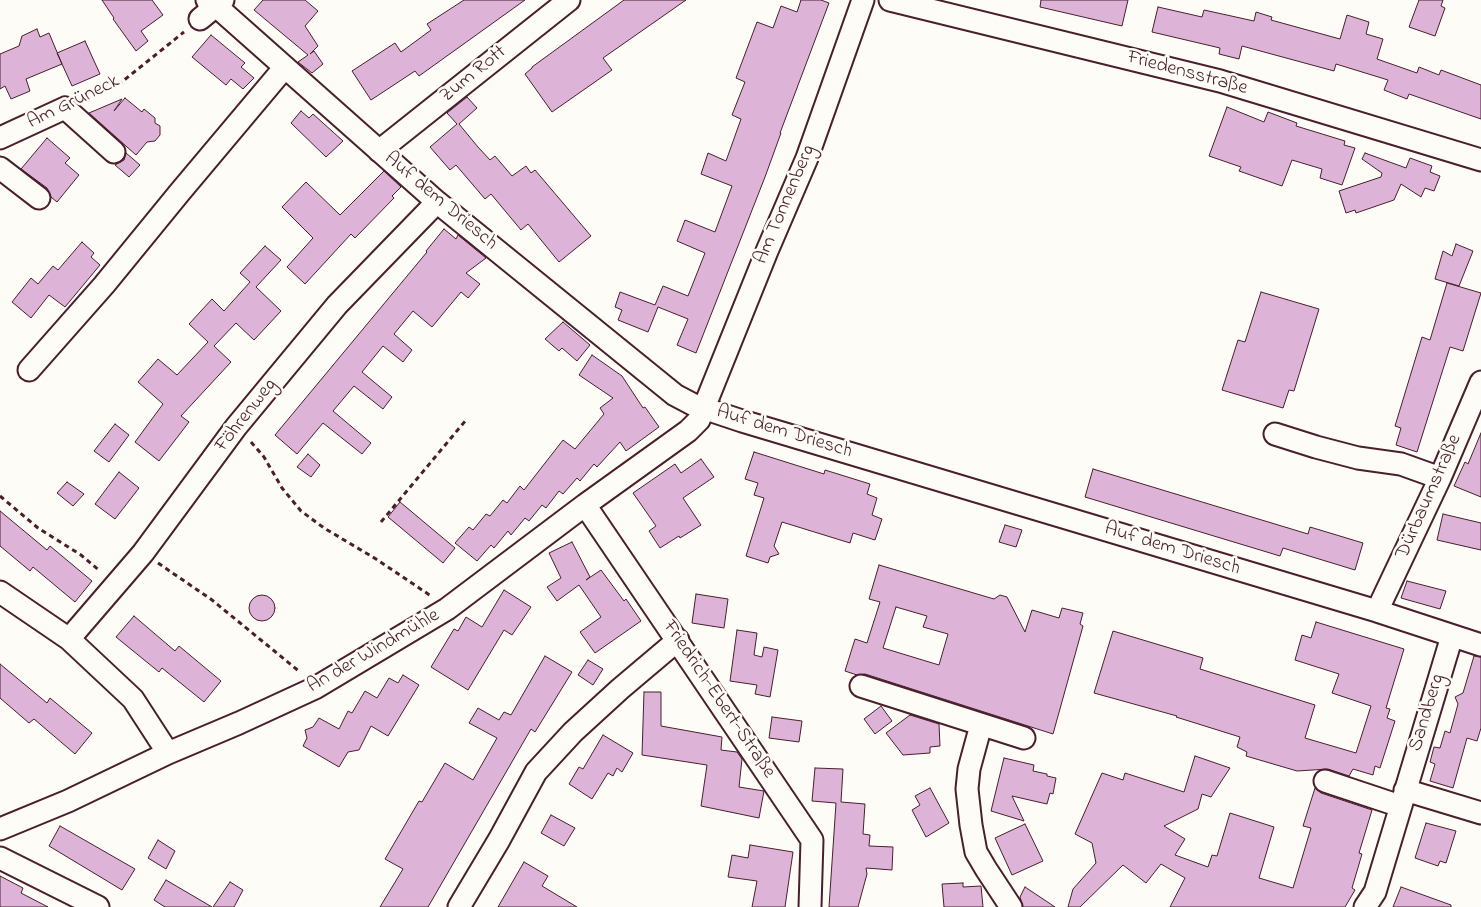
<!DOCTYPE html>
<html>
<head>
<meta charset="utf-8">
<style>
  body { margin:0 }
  canvas { display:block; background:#fdfcf7 }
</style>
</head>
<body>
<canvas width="1481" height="907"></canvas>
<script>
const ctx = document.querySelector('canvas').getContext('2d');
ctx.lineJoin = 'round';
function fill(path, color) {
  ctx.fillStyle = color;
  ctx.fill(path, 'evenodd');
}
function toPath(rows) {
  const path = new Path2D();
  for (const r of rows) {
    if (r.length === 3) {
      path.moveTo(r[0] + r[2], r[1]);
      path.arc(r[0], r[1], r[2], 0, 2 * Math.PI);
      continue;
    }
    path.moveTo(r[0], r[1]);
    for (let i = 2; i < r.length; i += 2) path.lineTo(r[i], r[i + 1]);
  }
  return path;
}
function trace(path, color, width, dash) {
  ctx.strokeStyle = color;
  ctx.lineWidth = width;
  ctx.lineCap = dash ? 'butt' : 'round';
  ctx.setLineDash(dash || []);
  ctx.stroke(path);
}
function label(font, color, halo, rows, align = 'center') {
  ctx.font = font + ' "Indie Flower",sans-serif';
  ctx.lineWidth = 5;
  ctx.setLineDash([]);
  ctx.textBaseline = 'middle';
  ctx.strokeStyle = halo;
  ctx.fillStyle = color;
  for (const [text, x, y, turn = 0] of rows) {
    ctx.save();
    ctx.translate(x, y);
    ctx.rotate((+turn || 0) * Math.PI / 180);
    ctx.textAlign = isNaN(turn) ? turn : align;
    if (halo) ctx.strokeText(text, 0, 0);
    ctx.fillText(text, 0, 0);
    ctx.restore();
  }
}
const building = toPath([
  [102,0,152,0,163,15,141,31,148,41,136,51,113,19,114,18,102,0],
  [263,0,305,0,318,11,305,26,318,46,310,54,314,51,323,64,312,73,298,62,308,55,254,10,263,0],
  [464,0,525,0,419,76,415,71,371,100,352,71,395,43,401,52,431,30,427,24,464,0],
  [624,0,686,0,603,58,612,70,552,112,525,74,532,68,532,67,624,0],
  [801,0,821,0,829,3,780,133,781,133,765,177,696,353,677,345,688,319,658,307,648,332,618,320,622,310,615,307,620,292,655,305,663,286,688,296,705,253,677,241,685,220,715,232,732,186,701,174,708,153,726,161,741,119,732,115,745,82,736,78,757,22,773,28,781,6,797,12,801,0],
  [1041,0,1128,0,1122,26,1040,7,1041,0],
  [1419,0,1443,0,1441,6,1445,8,1435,36,1409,27,1419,0],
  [1158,7,1202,17,1204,10,1254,21,1256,12,1272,17,1271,20,1340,39,1347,15,1369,22,1366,34,1383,39,1377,59,1417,73,1419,67,1439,75,1441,70,1481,85,1481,119,1409,94,1407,99,1384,90,1388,80,1336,64,1334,71,1242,46,1239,59,1219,54,1220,48,1152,32,1158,7],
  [37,29,40,37,49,33,62,64,26,79,30,91,11,99,5,86,0,89,0,54,19,46,22,36,37,29],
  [211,35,245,63,241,67,254,78,243,89,231,79,226,85,192,57,211,35],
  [85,41,100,74,72,86,57,53,85,41],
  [467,97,477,108,459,124,478,147,490,160,495,156,512,176,526,166,531,173,535,170,591,236,559,262,528,224,521,230,491,194,485,199,456,165,450,170,430,147,457,124,447,113,467,97],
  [125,98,142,112,144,109,155,118,155,123,160,126,160,135,155,141,147,142,136,155,89,113,122,99,114,111,125,98],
  [1227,107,1264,122,1268,112,1297,123,1296,126,1345,141,1344,145,1355,148,1342,185,1320,178,1322,169,1292,160,1282,186,1239,171,1241,167,1209,156,1227,107],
  [301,111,309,118,313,114,343,141,326,157,291,123,301,111],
  [47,138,70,158,65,163,79,175,57,202,51,197,47,188,21,169,47,138],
  [126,153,140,165,129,177,115,165,124,160,126,153],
  [1365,153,1406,168,1410,158,1432,166,1430,172,1440,176,1434,191,1425,188,1421,197,1401,184,1394,200,1356,213,1355,210,1346,213,1339,191,1381,177,1382,173,1362,159,1365,153],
  [384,171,401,187,392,196,394,198,355,238,351,234,305,284,287,267,313,238,282,207,306,182,340,215,384,171],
  [444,229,456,239,458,235,486,258,466,273,480,284,468,298,461,292,432,327,413,311,394,334,412,350,403,362,383,346,362,372,392,397,383,409,354,386,333,411,371,443,362,454,323,423,297,454,275,435,427,252,426,251,444,229],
  [82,242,94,253,91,257,100,265,65,307,49,295,31,318,12,302,31,278,38,284,53,266,58,270,82,242],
  [1456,244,1473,251,1459,286,1435,279,1443,251,1452,256,1456,244],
  [265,246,281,260,256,287,281,311,254,340,236,323,214,346,231,362,181,416,189,422,159,461,135,442,163,404,138,382,158,359,177,375,208,342,189,324,212,299,224,311,250,282,240,273,265,246],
  [1447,283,1481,293,1463,351,1450,347,1417,452,1396,445,1401,428,1395,426,1422,337,1430,340,1447,283],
  [1261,292,1319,309,1294,391,1289,390,1283,408,1222,390,1238,340,1245,342,1261,292],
  [563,322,590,345,577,361,562,348,559,351,545,339,563,322],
  [592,355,622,376,643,408,645,407,659,427,626,451,620,442,597,467,594,464,580,481,577,478,563,494,559,491,546,508,542,505,529,521,525,518,511,535,508,531,494,548,491,545,477,561,455,543,469,527,473,530,486,514,490,516,503,500,507,503,520,486,524,490,563,440,575,449,604,414,600,408,613,398,579,375,592,355],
  [115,424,129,435,109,462,94,451,115,424],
  [1481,433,1481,497,1454,486,1465,462,1468,464,1481,433],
  [754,452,824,474,825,470,870,484,867,494,877,498,872,515,882,519,875,540,853,533,850,543,782,522,774,546,779,554,770,557,768,563,746,556,764,498,754,495,758,483,745,479,754,452],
  [308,454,320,465,311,477,297,467,308,454],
  [701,459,714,477,683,498,701,525,680,538,679,536,660,548,649,531,656,526,633,493,675,464,681,473,701,459],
  [1093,469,1308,534,1310,527,1363,543,1355,570,1283,548,1280,556,1085,497,1093,469],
  [119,472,139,488,115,519,95,504,119,472],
  [67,482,84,494,73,506,57,493,67,482],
  [400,502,455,548,443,563,388,517,400,502],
  [0,511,47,550,50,546,92,581,75,602,33,567,30,571,0,546,0,511],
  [1443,514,1481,523,1481,550,1437,540,1443,514],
  [1005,525,1022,530,1016,547,999,542,1005,525],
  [572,542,590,577,586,580,601,570,624,601,626,599,641,621,595,653,580,632,601,617,579,585,557,601,547,587,561,578,549,553,572,542],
  [879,565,994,599,1000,595,1007,597,1025,632,1032,610,1059,618,1062,608,1083,613,1080,624,1083,626,1053,734,865,674,857,675,845,671,855,639,867,643,880,602,869,599,879,565],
  [896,607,927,616,923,627,948,634,939,665,883,648,896,607],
  [1407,581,1446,591,1440,609,1401,598,1407,581],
  [504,590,531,607,512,635,504,630,468,690,431,667,454,629,458,631,466,617,482,627,504,590],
  [696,594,728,599,724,628,692,623,696,594],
  [262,608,13],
  [134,616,175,651,179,646,221,681,204,702,162,668,159,672,116,637,134,616],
  [1316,622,1404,649,1386,708,1390,709,1387,718,1395,721,1380,768,1375,766,1373,775,1353,769,1349,776,1328,769,1297,771,1246,756,1247,752,1237,747,1240,737,1176,717,1177,716,1094,693,1113,631,1203,658,1200,669,1315,705,1305,738,1356,753,1371,706,1332,693,1339,674,1295,660,1302,635,1311,638,1316,622],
  [737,630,757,633,754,655,762,657,764,647,778,650,770,697,755,694,757,685,730,681,737,630],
  [545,656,572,672,535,732,531,729,428,907,380,907,403,869,385,859,419,801,422,802,445,763,473,780,497,738,469,723,478,708,499,720,504,712,511,715,545,656],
  [1474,656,1481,657,1481,728,1477,741,1467,738,1453,788,1430,781,1435,764,1430,762,1434,747,1440,748,1445,731,1450,733,1458,704,1455,697,1463,693,1474,656],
  [588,660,603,669,593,685,578,675,588,660],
  [0,664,47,703,50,698,92,733,75,754,34,719,29,723,0,698,0,664],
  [403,675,419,685,388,736,371,726,359,750,348,752,339,767,303,746,307,738,305,730,313,727,319,718,339,729,348,711,352,713,365,691,377,698,389,678,398,683,403,675],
  [644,692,661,692,661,726,722,737,721,750,737,752,742,759,739,787,764,791,759,818,701,806,707,765,642,755,644,692],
  [881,706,892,721,875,734,864,719,881,706],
  [910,715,939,724,940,746,930,747,930,753,903,755,886,733,910,715],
  [772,717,802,721,799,742,769,738,772,717],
  [603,735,633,753,622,772,617,768,613,776,608,773,592,799,569,784,579,767,583,769,603,735],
  [1195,756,1230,768,1211,797,1202,794,1198,809,1164,826,1185,839,1175,855,1208,867,1212,855,1217,856,1230,813,1274,827,1259,878,1293,888,1311,828,1303,826,1315,788,1321,793,1372,810,1359,853,1362,854,1352,888,1355,890,1345,907,1170,907,1185,878,1161,864,1146,883,1123,865,1080,907,1068,907,1073,889,1096,863,1092,843,1075,834,1102,773,1123,780,1125,773,1184,792,1195,756],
  [1004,758,1034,765,1033,771,1047,774,1047,776,1056,778,1053,794,1050,793,1047,804,1012,796,1024,821,991,811,1004,758],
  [815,768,843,769,841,802,865,804,863,834,870,835,869,846,893,847,892,870,866,868,867,874,858,907,829,907,836,803,812,801,815,768],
  [930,788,949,823,926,837,912,810,920,805,915,796,930,788],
  [551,815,575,828,564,846,541,833,551,815],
  [1426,823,1456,831,1446,863,1440,861,1438,866,1415,858,1426,823],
  [1025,824,1043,861,1012,875,995,838,1025,824],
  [60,826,135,869,122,890,49,846,60,826],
  [158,840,175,851,166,869,148,858,158,840],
  [750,845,793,852,785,907,752,907,757,881,728,877,732,855,748,858,750,845],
  [524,862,548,876,542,886,577,907,498,907,524,862],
  [0,876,23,888,21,893,48,907,0,907,0,876],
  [166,880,212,907,165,907,154,900,166,880],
  [230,882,243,890,234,907,213,907,230,882],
  [963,883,963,887,981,886,983,907,944,907,942,884,963,883],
  [1025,887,1055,907,1023,907,1020,897,1025,887],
  [1401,887,1451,905,1451,907,1393,907,1401,887]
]);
fill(building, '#deb3d8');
trace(building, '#4a1f2b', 1);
const minor = toPath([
  [207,0,216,6,437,202,675,395,694,405,742,421,1377,611,1481,645],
  [890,0,1220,81,1481,160],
  [200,19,223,0],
  [0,138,65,108,114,152],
  [379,151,569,0],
  [0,168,39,198],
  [29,370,104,285,180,192,285,67],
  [1275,434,1316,447,1358,458,1401,464,1440,478],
  [585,505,812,840,810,907],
  [0,592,69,639,133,699,168,753],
  [1377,611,1440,478,1481,382],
  [69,639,143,553,236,427,337,305,437,202],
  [861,686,1024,738],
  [981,725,969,769,967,789,971,825,976,852,986,869,1011,907],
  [1325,781,1400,806],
  [1405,790,1481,813],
  [0,829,68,801,168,753,239,723,315,688,447,609,585,505,688,431,699,420,767,251,807,158,863,0],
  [0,858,98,907],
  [459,907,499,840,536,772,573,732,620,689,678,640],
  [1365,907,1375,892,1452,636]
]);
trace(minor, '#4a1f2b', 25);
trace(toPath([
  [85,100,118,85,184,32],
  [251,442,264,457,282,488,301,511,324,528,376,559,431,596],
  [0,496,38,528,81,555,100,571],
  [381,522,466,420],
  [158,563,212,600,300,672]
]), '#4a1f2b', 3, [5, 4]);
trace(minor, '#fdfcf7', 21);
label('20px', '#4a1f2b', '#fdfcf7', [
  ["Friedensstraße",1187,74,15],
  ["Zum Rott",474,75,-39],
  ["Am Grüneck",74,103,-26],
  ["Auf dem Driesch",440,202,40],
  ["Am Tonnenberg",786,205,-67],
  ["Föhrenweg",247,416,-52],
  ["Auf dem Driesch",784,433,17],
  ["Dürbaumstraße",1430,497,-66],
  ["Auf dem Driesch",1172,550,17],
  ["An der Windmühle",374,652,-30],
  ["Friedrich-Ebert-Straße",718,700,56],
  ["Sandberg",1428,713,-73]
]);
</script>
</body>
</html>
